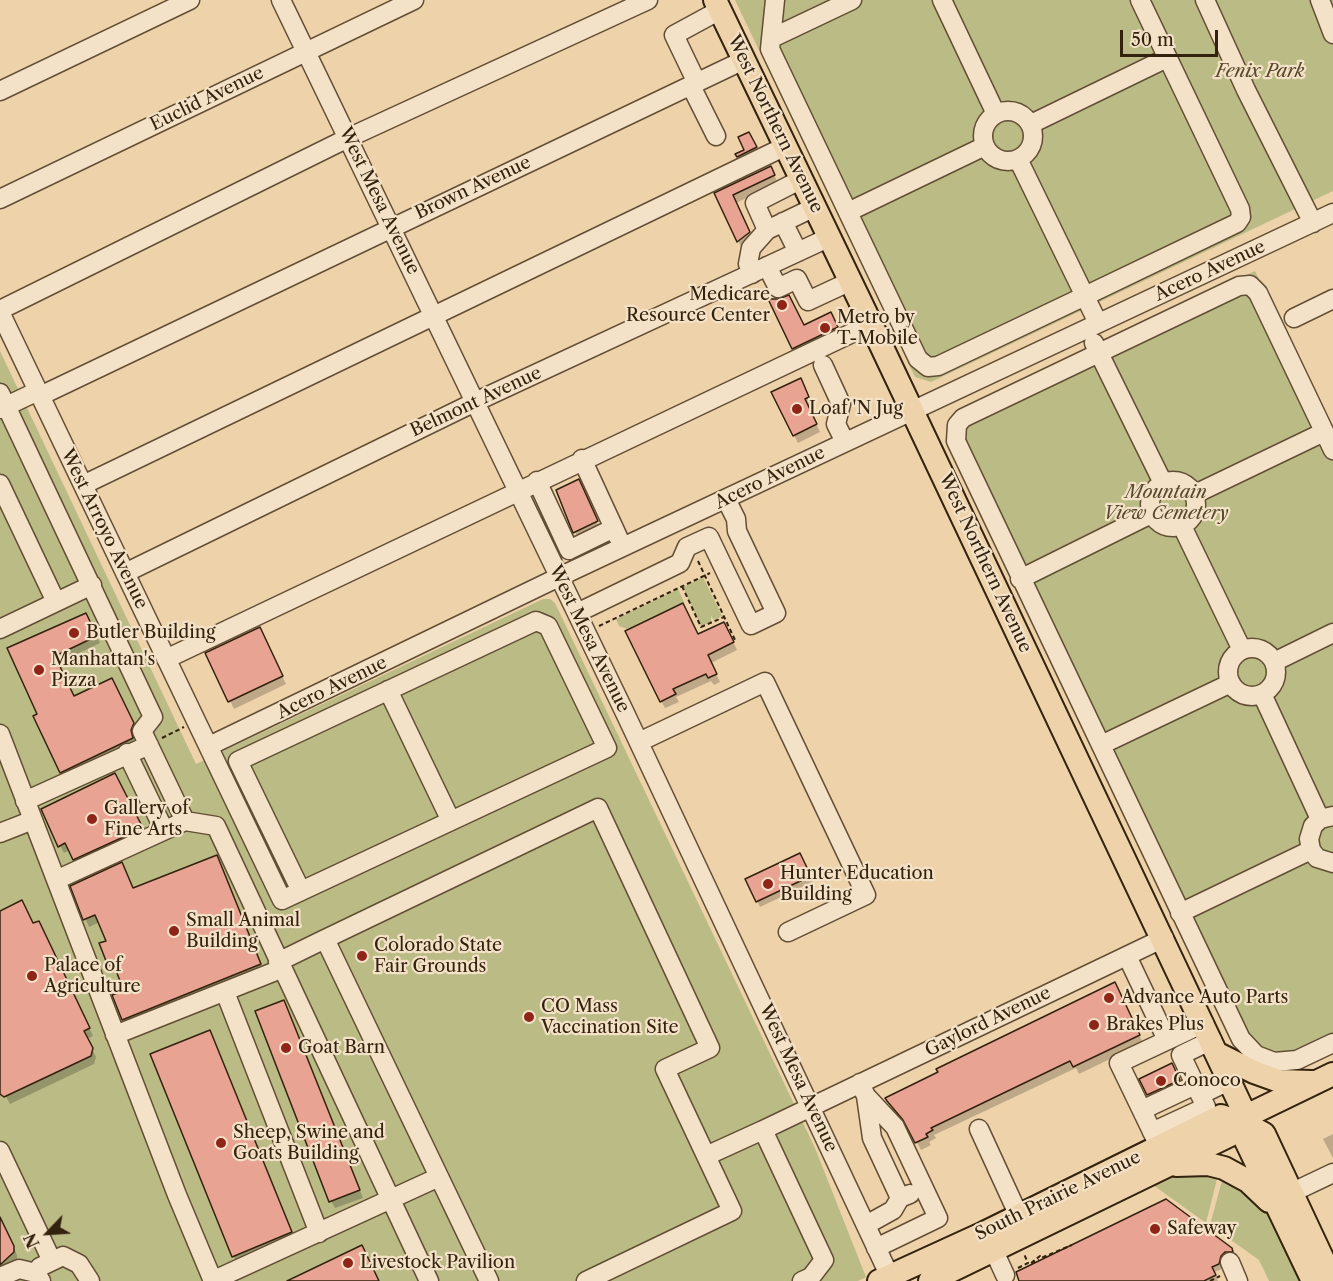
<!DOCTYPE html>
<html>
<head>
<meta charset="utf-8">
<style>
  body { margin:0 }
  #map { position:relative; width:1333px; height:1281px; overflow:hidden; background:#eed2aa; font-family:"Libre Caslon Text",serif }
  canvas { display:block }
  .north { position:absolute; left:18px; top:1203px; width:60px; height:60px; -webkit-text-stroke:4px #f4e2c8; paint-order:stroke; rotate:245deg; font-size:16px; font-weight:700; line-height:24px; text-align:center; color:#33220d }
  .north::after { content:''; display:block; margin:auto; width:21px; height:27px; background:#33220d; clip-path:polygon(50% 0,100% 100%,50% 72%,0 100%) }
  .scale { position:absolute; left:1120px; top:30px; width:98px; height:27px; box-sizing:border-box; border:3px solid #33220d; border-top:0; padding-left:8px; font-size:18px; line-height:21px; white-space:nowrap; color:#33220d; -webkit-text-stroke:4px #f4e2c8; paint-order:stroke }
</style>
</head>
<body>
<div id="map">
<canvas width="1333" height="1281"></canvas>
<div class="north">N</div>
<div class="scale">50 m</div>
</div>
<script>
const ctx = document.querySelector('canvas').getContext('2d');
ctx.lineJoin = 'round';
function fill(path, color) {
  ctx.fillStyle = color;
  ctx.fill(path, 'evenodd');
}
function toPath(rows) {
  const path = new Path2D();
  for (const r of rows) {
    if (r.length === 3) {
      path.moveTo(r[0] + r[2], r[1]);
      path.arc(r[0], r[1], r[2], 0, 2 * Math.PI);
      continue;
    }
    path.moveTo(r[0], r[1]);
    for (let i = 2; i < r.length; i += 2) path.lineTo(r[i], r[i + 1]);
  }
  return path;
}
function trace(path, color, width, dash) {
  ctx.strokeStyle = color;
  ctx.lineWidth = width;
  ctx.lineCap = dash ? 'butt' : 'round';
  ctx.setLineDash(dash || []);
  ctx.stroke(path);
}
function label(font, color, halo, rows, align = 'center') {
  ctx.font = font + ' "Libre Caslon Text",serif';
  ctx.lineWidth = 4.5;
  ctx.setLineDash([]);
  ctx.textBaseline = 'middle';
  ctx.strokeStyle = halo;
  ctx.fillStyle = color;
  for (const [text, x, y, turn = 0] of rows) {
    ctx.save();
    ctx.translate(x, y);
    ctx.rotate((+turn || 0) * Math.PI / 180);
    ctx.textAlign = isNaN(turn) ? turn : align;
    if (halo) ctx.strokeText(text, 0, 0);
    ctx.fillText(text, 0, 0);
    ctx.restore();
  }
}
fill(toPath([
  [735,0,1333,0,1333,191,931,382,915,377],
  [1255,271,1333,434,1333,1053,1300,1069,1279,1073,1241,1050,946,434,956,415],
  [0,351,196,764,543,599,550,599,555,603,815,1148,866,1277,858,1281,0,1281],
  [703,577,722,616,714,620,711,616,711,622,701,626,683,587],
  [678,589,684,602,627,629,619,626,616,619],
  [1181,1173,1215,1175,1217,1179,1206,1223,1153,1185,1038,1240,1164,1177],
  [1223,1177,1263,1203,1305,1281,1269,1281,1259,1260,1210,1225]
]), '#bbbb86');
fill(toPath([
  [753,141,760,155,743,164,737,155,746,150],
  [774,175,778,183,736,203,754,240,742,249,716,194],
  [770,300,804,327,834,322,841,335,798,356],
  [804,388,813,405,808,407,820,432,798,443,794,435],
  [581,486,599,527,578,537,575,532],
  [90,622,100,643,58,663,74,698,115,687,137,732,134,739,136,746,66,779,9,649],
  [728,631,737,650,711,663,720,682,714,685,711,681,676,697,679,702,665,708,661,701,698,636],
  [263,636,286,684,234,709,207,654],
  [119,782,146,836,79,867,70,850,64,853,60,846],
  [216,857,264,972,127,1026,123,1019,126,992,118,971,113,972,109,965,108,941,100,922,89,927,72,887,122,864,134,890],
  [802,860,813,882,760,907,747,880],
  [2,909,42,930,93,1036,87,1039,96,1057,94,1064,10,1104,0,1086],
  [1119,991,1143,1043,1079,1074,1076,1068,934,1135,936,1138,929,1142,931,1145,921,1150,909,1127],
  [284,1002,363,1198,335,1208,331,1201],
  [210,1032,295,1240,238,1263,233,1256],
  [1175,1070,1182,1085,1151,1100,1141,1080],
  [1333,1134,1333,1158,1323,1139],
  [1166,1201,1232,1253,1235,1257,1223,1261,1222,1269,1214,1272,1218,1281,1022,1281],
  [0,1218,17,1255,17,1260,10,1269,0,1273]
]), '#0003');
const building = toPath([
  [749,132,757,147,737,157,735,154,744,150,738,137,749,132],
  [771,166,775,175,733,195,750,232,737,242,714,193,771,166],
  [789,295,804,325,831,312,838,327,792,349,768,299,778,299,789,295],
  [801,378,809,397,805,399,817,424,793,436,771,392,801,378],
  [579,479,598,521,573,533,556,490,579,479],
  [683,603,698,634,724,622,734,642,708,655,717,674,708,678,706,674,673,689,676,694,660,702,625,631,683,603],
  [86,613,97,636,55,656,74,696,112,678,134,723,131,730,133,738,60,773,33,716,37,714,7,648,86,613],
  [260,627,283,676,228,702,205,653,260,627],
  [115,773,143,828,73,860,65,843,58,847,41,809,115,773],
  [800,853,811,876,756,902,745,879,800,853],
  [217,855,261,964,122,1020,112,995,124,991,113,963,108,966,99,943,106,941,95,915,83,920,70,886,122,862,133,888,217,855],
  [22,900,33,923,39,921,90,1028,84,1031,93,1048,91,1056,4,1097,0,1094,0,911,22,900],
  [1115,982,1140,1035,1073,1067,1070,1061,931,1128,933,1130,926,1134,928,1137,915,1143,903,1120,887,1101,885,1098,938,1072,936,1069,1115,982],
  [284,1000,360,1190,329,1202,255,1011,284,1000],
  [210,1030,292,1232,232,1257,150,1054,210,1030],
  [1172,1063,1180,1080,1147,1095,1139,1079,1172,1063],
  [1166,1199,1232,1248,1233,1252,1225,1252,1221,1256,1219,1264,1212,1267,1216,1275,1204,1281,1019,1281,1016,1272,1166,1199],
  [0,1217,14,1246,14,1252,0,1265,0,1217],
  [362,1245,379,1281,287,1281,362,1245]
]);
fill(building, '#e9a392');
trace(building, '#33220d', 1.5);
const minor = toPath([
  [281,0,625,713,892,1281],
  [775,0,770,49,918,359,928,367,938,366,1085,296,1237,223,1241,217,1240,209,1140,0],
  [942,0,996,114],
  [1205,0,1246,90,1313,223],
  [1320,0,1333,34],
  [772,38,852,0],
  [697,83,674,35,720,10],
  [691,86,716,136],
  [0,91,190,0],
  [1008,136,25],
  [1031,124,1167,58],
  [1018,159,1098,323],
  [802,179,755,203,767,230,815,207],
  [0,199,414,0],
  [848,212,985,146],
  [783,222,798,252],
  [767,266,778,288,797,279,808,301,851,281],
  [752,274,748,264,751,248,767,230],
  [0,310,348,138,648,0],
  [0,312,282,900,607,748,548,626,536,621,238,761,301,891],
  [1294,318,1333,299],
  [1094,343,1163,483],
  [823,365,841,404,836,424,845,442],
  [0,393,153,717,142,731,185,821,216,826,429,1281],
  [40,396,744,60],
  [0,409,38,391],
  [1333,450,1258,293,1250,285,1239,286,963,418,957,425,956,441,1241,1039,1256,1055,1274,1062,1297,1060,1333,1043],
  [582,459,618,537],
  [1173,504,23],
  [537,481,569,550,614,528],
  [0,484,56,602],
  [83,485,786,146],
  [1195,494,1324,432],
  [1182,526,1242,650],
  [125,573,475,402,830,237],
  [1020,579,1151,514],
  [577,613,680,563,687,547,709,537,751,625,776,613,737,531,736,519,726,499],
  [0,629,92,585],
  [1252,672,24],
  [166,659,871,324],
  [1274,662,1333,633],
  [388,690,451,821],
  [1262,694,1320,819],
  [0,734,177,1195,213,1281],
  [639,742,765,682,866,895,788,932],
  [1101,745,1231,683],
  [209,746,559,577,1333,213],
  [127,753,164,830],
  [25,801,149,745],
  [1333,816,1320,819,1313,826,1309,839,1311,850,1317,858,1333,863],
  [0,833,33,820],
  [56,880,185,821],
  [1180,913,1311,850],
  [1127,956,1167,1040],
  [278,962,325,939],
  [225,992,319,1233],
  [115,1035,281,969],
  [860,1083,866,1096,895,1127,938,1218,876,1248],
  [1200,1095,1231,1080],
  [866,1096,872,1138,900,1198],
  [1142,1110,1195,1085],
  [979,1129,1019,1216],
  [1152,1132,1206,1107,1181,1055,1212,1040],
  [1159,1146,1119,1063,1204,1023],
  [0,1151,51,1259],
  [706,1156,763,1130],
  [1291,1193,1333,1173],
  [866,1225,893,1210,900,1198,910,1194],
  [994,1251,1005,1275],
  [1230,1262,1238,1281],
  [0,1277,19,1269,36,1273],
  [41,1281,36,1273,40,1267,63,1256,79,1264,90,1281],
  [212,1281,439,1177],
  [489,1281,325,939,598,808,710,1048,665,1069,732,1211,586,1281],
  [802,1281,811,1277,824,1260,763,1130,1164,938]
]);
const major = toPath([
  [715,0,871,324,1251,1127,1264,1134,1333,1281],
  [1218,1054,1254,1072,1279,1081,1312,1082],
  [1251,1127,1246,1141,1313,1281],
  [1176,1165,1208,1164,1224,1168,1248,1181,1269,1201],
  [879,1281,984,1233,1221,1116,1236,1121],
  [930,1281,1230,1135,1236,1121,1333,1074]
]);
trace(minor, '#624e34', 21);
trace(major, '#33220d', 26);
trace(toPath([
  [698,561,735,640],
  [682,586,701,627,724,617],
  [599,626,710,573],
  [162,738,184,727],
  [1031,1263,1040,1256,1041,1258,1072,1245],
  [1031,1263,1039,1260],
  [1018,1268,1028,1263,1024,1254],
  [1210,1281,1220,1276]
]), '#33220d', 2, [4.5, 3]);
trace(minor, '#f4e2c8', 18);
trace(major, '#eed2aa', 22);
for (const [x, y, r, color] of [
  [782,305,6,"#8f2418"],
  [825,328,6,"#8f2418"],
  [797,409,6,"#8f2418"],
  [74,633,6,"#8f2418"],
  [39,670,6,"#8f2418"],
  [92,819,6,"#8f2418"],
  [768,884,6,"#8f2418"],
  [174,931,6,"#8f2418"],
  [362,956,6,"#8f2418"],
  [32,976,6,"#8f2418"],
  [1109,998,6,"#8f2418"],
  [529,1017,6,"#8f2418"],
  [1094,1025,6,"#8f2418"],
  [286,1048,6,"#8f2418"],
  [1161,1081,6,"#8f2418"],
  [221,1143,6,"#8f2418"],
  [1155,1229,6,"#8f2418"],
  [348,1263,6,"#8f2418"]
]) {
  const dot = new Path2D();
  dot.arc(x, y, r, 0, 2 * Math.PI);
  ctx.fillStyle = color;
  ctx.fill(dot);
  trace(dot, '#f4e2c8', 2);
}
label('italic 18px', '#55482b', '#f4e2c8', [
  ["Fenix Park",1260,72],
  ["Mountain",1166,493],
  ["View Cemetery",1166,514]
]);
label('18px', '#33220d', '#f4e2c8', [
  ["Euclid Avenue",207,99,-26],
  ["West Northern Avenue",775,124,64],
  ["Brown Avenue",473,188,-25],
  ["West Mesa Avenue",379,201,64],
  ["Acero Avenue",1210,271,-25],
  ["Belmont Avenue",476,402,-25],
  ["Acero Avenue",770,478,-26],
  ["West Arroyo Avenue",104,529,64],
  ["West Northern Avenue",985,563,65],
  ["West Mesa Avenue",589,639,64],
  ["Acero Avenue",332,688,-26],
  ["Gaylord Avenue",988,1022,-26],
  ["West Mesa Avenue",798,1078,65],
  ["South Prairie Avenue",1058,1196,-26]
]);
label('18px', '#33220d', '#f4e2c8', [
  ["Medicare",770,295,"right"],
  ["Resource Center",770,316,"right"],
  ["Metro by",837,318],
  ["T-Mobile",837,339],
  ["Loaf 'N Jug",809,409],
  ["Butler Building",86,633],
  ["Manhattan's",51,660],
  ["Pizza",51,681],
  ["Gallery of",104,809],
  ["Fine Arts",104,830],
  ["Hunter Education",780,874],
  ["Building",780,895],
  ["Small Animal",186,921],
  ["Building",186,942],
  ["Colorado State",374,946],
  ["Fair Grounds",374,967],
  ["Palace of",44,966],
  ["Agriculture",44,987],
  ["Advance Auto Parts",1121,998],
  ["CO Mass",541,1007],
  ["Vaccination Site",541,1028],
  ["Brakes Plus",1106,1025],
  ["Goat Barn",298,1048],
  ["Conoco",1173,1081],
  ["Sheep, Swine and",233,1133],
  ["Goats Building",233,1154],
  ["Safeway",1167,1229],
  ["Livestock Pavilion",360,1263]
], 'left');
</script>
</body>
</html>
